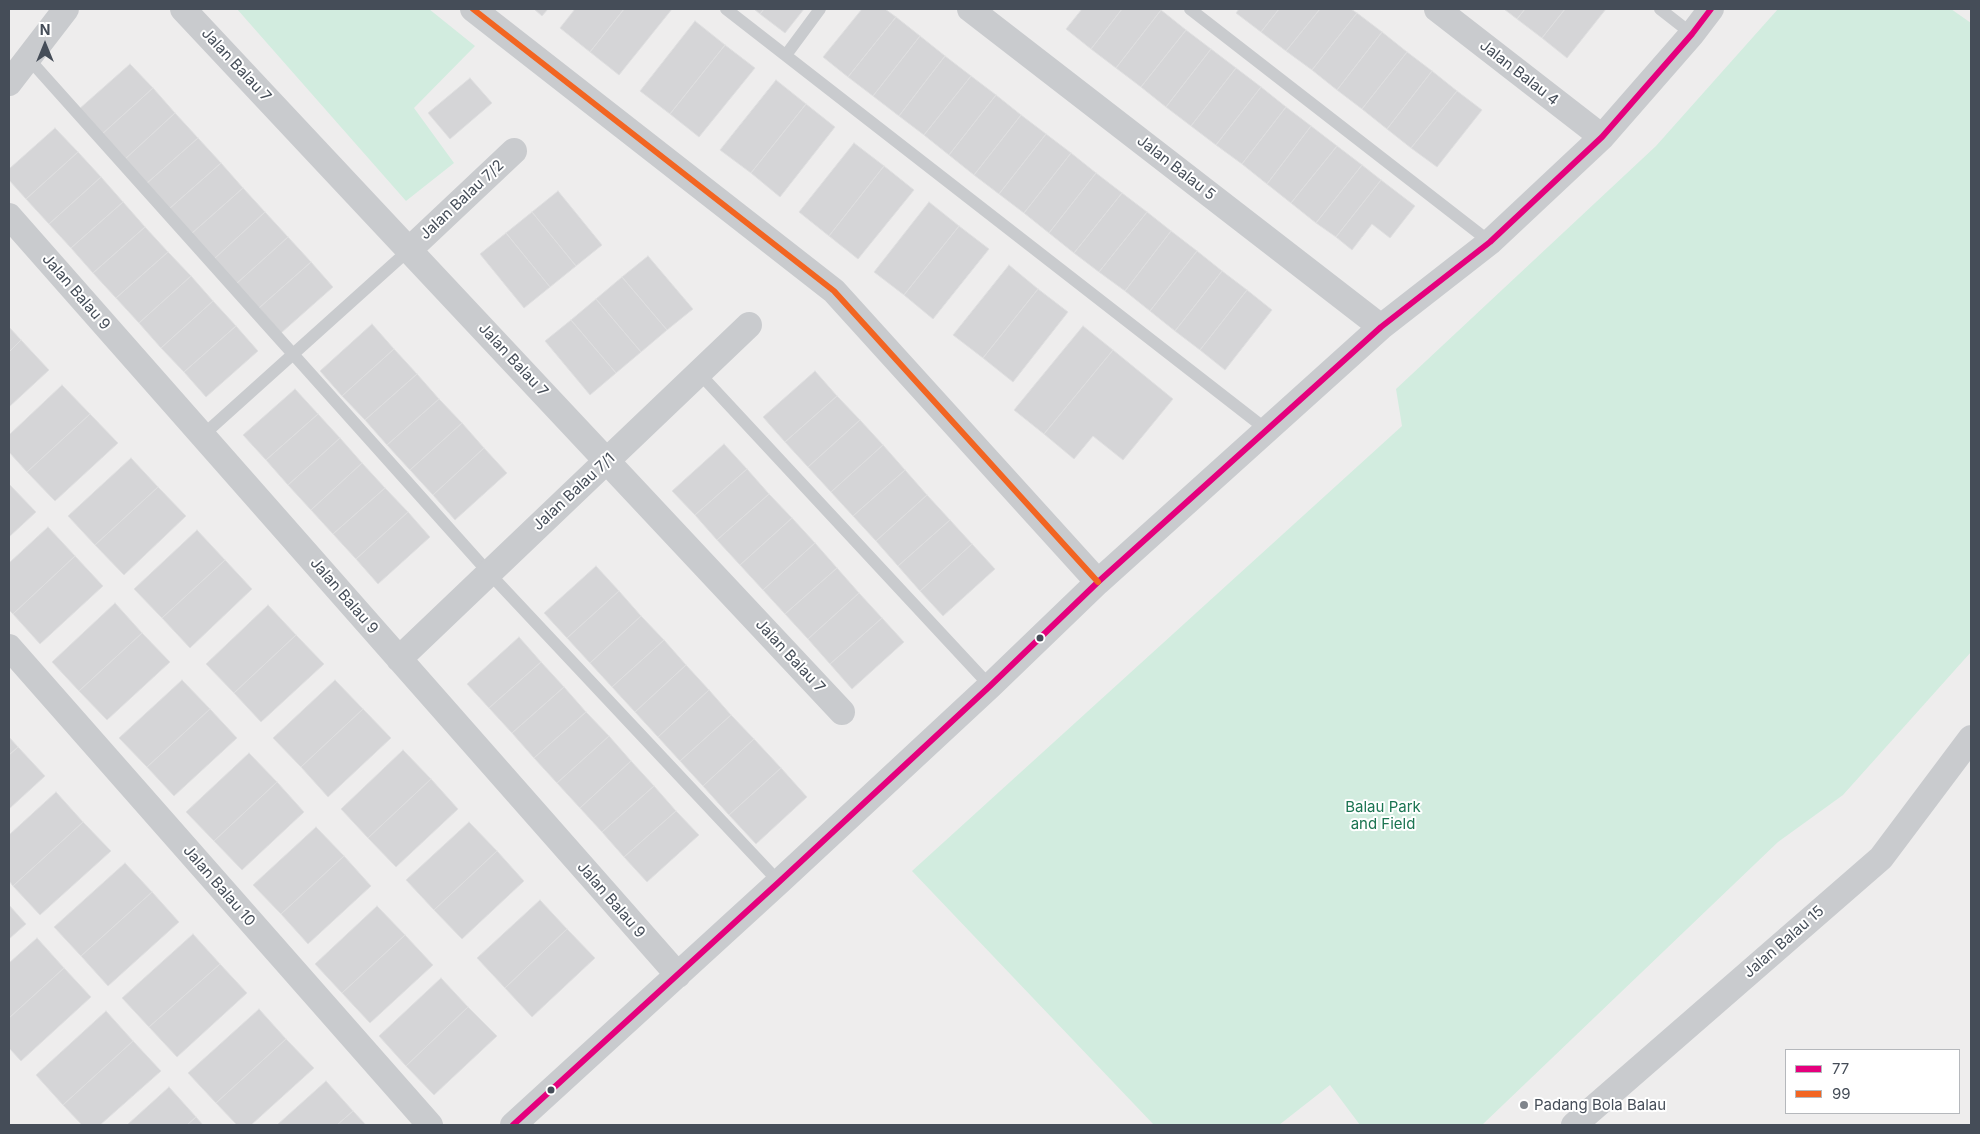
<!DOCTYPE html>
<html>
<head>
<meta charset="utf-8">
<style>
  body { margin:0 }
  #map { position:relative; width:1980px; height:1134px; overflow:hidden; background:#eeeded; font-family:Inter,sans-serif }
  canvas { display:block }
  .frame { position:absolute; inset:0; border:10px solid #454d58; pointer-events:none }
  .legend { position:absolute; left:1785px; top:1049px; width:175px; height:65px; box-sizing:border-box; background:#fff; border:1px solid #b5b8bc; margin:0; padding:6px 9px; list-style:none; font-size:15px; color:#454d58 }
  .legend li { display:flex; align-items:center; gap:10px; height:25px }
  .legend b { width:25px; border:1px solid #b5b8bc }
  .north { position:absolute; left:20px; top:20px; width:50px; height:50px; -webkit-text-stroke:4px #fff; paint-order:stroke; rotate:0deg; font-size:14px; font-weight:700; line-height:20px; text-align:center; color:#454d58 }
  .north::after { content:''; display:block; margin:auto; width:18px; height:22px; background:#454d58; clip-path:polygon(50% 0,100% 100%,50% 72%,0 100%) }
</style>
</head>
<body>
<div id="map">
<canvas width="1980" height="1134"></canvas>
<div class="frame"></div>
<ul class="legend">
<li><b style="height:6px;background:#e5007d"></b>77</li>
<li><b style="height:6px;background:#f26522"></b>99</li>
</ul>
<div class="north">N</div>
</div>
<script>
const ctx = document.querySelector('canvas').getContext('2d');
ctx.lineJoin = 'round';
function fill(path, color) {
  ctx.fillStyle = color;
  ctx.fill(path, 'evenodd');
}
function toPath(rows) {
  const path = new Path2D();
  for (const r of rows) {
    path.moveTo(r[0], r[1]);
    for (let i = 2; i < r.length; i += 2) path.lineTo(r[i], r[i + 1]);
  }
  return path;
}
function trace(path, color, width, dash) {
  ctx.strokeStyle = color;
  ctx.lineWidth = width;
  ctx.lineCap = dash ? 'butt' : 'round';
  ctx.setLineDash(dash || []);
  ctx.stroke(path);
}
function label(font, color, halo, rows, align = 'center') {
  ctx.font = font + ' Inter,sans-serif';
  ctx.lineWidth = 4;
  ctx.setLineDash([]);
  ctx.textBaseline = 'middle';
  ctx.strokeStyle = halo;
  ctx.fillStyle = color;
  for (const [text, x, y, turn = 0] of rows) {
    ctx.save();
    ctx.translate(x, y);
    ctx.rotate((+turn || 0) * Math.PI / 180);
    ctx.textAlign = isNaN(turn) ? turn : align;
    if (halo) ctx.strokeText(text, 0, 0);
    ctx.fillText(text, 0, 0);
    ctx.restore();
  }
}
fill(toPath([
  [237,9,429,9,475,46,414,108,454,163,406,201],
  [1778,9,1951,9,1971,23,1971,652,1843,795,1778,842,1482,1125,1360,1125,1330,1085,1279,1125,1154,1125,912,871,1402,426,1396,389,1656,146]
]), '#d2ecdf');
const building = toPath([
  [534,9,548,9,542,16,534,9],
  [575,9,624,9,590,52,560,28,575,9],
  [624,9,672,9,619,75,590,52,624,9],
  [754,9,764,9,760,14,754,9],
  [764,9,804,9,785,33,760,14,764,9],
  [862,9,885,9,896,17,848,77,823,57,862,9],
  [1082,9,1122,9,1091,49,1066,29,1082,9],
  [1122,9,1159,9,1161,10,1116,68,1091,49,1122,9],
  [1239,9,1279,9,1261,32,1236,13,1239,9],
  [1279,9,1320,9,1286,51,1261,32,1279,9],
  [1320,9,1351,9,1357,13,1312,70,1286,51,1320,9],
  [1504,9,1525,9,1517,19,1504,9],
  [1525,9,1565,9,1542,38,1517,19,1525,9],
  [1565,9,1606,9,1567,58,1542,38,1565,9],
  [1161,10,1186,30,1141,87,1116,68,1161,10],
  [1357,13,1382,32,1337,90,1312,70,1357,13],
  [896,17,920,36,873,96,848,77,896,17],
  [695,21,725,45,670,114,640,91,695,21],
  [1186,30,1211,49,1166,107,1141,87,1186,30],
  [1382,32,1407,52,1362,109,1337,90,1382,32],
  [920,36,945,56,899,116,873,96,920,36],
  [725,45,755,68,699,137,670,114,725,45],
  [1211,49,1236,68,1191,126,1166,107,1211,49],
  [1407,52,1432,71,1387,129,1362,109,1407,52],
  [945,56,971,76,924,135,899,116,945,56],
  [130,64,153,88,101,135,78,110,130,64],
  [1236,68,1261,87,1216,145,1191,126,1236,68],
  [1432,71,1457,91,1411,148,1387,129,1432,71],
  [971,76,996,95,949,155,924,135,971,76],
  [470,78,492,103,450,139,428,113,470,78],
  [776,80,806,104,751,173,720,150,776,80],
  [1261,87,1286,107,1242,164,1216,145,1261,87],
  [153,88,175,113,124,160,101,135,153,88],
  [1457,91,1482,110,1437,167,1411,148,1457,91],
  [996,95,1021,115,974,175,949,155,996,95],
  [806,104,835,127,780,197,751,173,806,104],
  [1286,107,1311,126,1267,184,1242,164,1286,107],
  [175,113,198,138,146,184,124,160,175,113],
  [1021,115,1046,134,999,194,974,175,1021,115],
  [1311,126,1337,146,1291,203,1267,184,1311,126],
  [55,128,78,152,26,199,9,180,9,169,55,128],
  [1046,134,1071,153,1024,213,999,194,1046,134],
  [198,138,221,163,169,209,146,184,198,138],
  [854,143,884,166,829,236,799,212,854,143],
  [1337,146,1362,165,1316,223,1291,203,1337,146],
  [78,152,101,177,49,224,26,199,78,152],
  [1071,153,1096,173,1049,233,1024,213,1071,153],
  [221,163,243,188,191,234,169,209,221,163],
  [1362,165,1381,180,1336,237,1316,223,1362,165],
  [884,166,914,190,858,259,829,236,884,166],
  [1096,173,1122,193,1074,253,1049,233,1096,173],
  [101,177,123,202,71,248,49,224,101,177],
  [1381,180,1415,206,1390,238,1372,224,1352,250,1336,237,1381,180],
  [243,188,265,212,214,259,191,234,243,188],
  [558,191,602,245,576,266,532,212,558,191],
  [1122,193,1147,212,1099,272,1074,253,1122,193],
  [123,202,145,227,93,273,71,248,123,202],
  [929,202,959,226,904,295,874,272,929,202],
  [265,212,288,237,236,284,214,259,265,212],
  [532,212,576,266,550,287,506,233,532,212],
  [1147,212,1171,231,1125,291,1099,272,1147,212],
  [959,226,989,249,933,319,904,295,959,226],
  [145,227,168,252,116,298,93,273,145,227],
  [1171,231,1197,251,1150,311,1125,291,1171,231],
  [506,233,550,287,524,308,480,254,506,233],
  [288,237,311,262,259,308,236,284,288,237],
  [1197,251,1222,271,1175,331,1150,311,1197,251],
  [168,252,191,276,139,323,116,298,168,252],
  [648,256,693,309,667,330,622,277,648,256],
  [311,262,333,287,281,333,259,308,311,262],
  [1009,265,1038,289,983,358,953,335,1009,265],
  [1222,271,1247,290,1200,350,1175,331,1222,271],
  [191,276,213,301,161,348,139,323,191,276],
  [622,277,667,330,641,352,596,299,622,277],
  [1038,289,1068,312,1013,382,983,358,1038,289],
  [1247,290,1272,310,1225,370,1200,350,1247,290],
  [596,299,641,352,616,373,571,320,596,299],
  [213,301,236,326,184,372,161,348,213,301],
  [571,320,616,373,590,395,545,341,571,320],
  [372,324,394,349,342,396,320,371,372,324],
  [236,326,258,351,206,397,184,372,236,326],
  [1083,326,1113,350,1044,434,1014,410,1083,326],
  [9,327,21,340,9,352,9,327],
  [21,340,49,370,9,407,9,352,21,340],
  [394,349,417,374,365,420,342,396,394,349],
  [1113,350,1173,399,1123,460,1093,436,1074,459,1044,434,1113,350],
  [815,371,837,396,785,442,763,417,815,371],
  [417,374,439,399,387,445,365,420,417,374],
  [62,385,90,414,27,472,9,452,9,435,62,385],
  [295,389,318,414,266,460,243,435,295,389],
  [837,396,860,420,808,467,785,442,837,396],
  [439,399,462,423,410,470,387,445,439,399],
  [90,414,118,443,55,501,27,472,90,414],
  [318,414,340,438,288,485,266,460,318,414],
  [860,420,883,445,831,492,808,467,860,420],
  [462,423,484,448,433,495,410,470,462,423],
  [340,438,362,463,311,510,288,485,340,438],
  [724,444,747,469,695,515,672,491,724,444],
  [883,445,905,470,853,516,831,492,883,445],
  [484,448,507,473,455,520,433,495,484,448],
  [131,458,158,487,95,545,68,516,131,458],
  [362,463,385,488,333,534,311,510,362,463],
  [747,469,769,494,717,540,695,515,747,469],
  [905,470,927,495,876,541,853,516,905,470],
  [9,484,36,512,9,537,9,484],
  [158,487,186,516,124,575,95,545,158,487],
  [385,488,408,512,356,559,333,534,385,488],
  [769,494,792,518,740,565,717,540,769,494],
  [927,495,950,520,898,566,876,541,927,495],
  [408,512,430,537,378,584,356,559,408,512],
  [792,518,815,543,763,590,740,565,792,518],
  [950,520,972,544,920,591,898,566,950,520],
  [48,527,75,556,13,614,9,610,9,563,48,527],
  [197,530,225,560,162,618,134,589,197,530],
  [815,543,837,568,785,614,763,590,815,543],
  [972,544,995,569,943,616,920,591,972,544],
  [75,556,103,586,40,644,13,614,75,556],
  [225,560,252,589,190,648,162,618,225,560],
  [596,566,619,591,567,638,544,613,596,566],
  [837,568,859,593,808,639,785,614,837,568],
  [619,591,641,616,590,663,567,638,619,591],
  [859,593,882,618,830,664,808,639,859,593],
  [115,603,142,633,79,691,52,662,115,603],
  [268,605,296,635,234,693,206,664,268,605],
  [641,616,664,640,612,687,590,663,641,616],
  [882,618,904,642,852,689,830,664,882,618],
  [142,633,170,662,107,720,79,691,142,633],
  [296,635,324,664,261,722,234,693,296,635],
  [519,637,541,662,489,708,467,684,519,637],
  [664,640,686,665,635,712,612,687,664,640],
  [541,662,564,687,512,733,489,708,541,662],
  [686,665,709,690,658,737,635,712,686,665],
  [182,680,210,709,147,767,119,738,182,680],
  [335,680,363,709,301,767,273,738,335,680],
  [564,687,586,712,534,758,512,733,564,687],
  [709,690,731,715,680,761,658,737,709,690],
  [210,709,237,738,174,796,147,767,210,709],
  [363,709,391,738,328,797,301,767,363,709],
  [586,712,609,736,557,783,534,758,586,712],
  [731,715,754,739,703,786,680,761,731,715],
  [609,736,631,761,580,808,557,783,609,736],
  [9,737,18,747,9,755,9,737],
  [754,739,781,768,729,815,703,786,754,739],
  [18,747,45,776,9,809,9,755,18,747],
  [403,750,431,779,368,838,341,809,403,750],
  [249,753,277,782,214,841,186,812,249,753],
  [631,761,654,786,602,832,580,808,631,761],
  [781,768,807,797,756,844,729,815,781,768],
  [431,779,458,809,396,867,368,838,431,779],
  [277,782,304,812,242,870,214,841,277,782],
  [654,786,676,811,624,857,602,832,654,786],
  [56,792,83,822,13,886,9,881,9,835,56,792],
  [676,811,699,835,647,882,624,857,676,811],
  [83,822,111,851,40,915,13,886,83,822],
  [469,822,497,851,434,910,406,880,469,822],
  [316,827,344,856,281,914,253,885,316,827],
  [497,851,524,881,462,939,434,910,497,851],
  [344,856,371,886,308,944,281,914,344,856],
  [125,863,152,892,81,956,54,927,125,863],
  [152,892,179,922,108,986,81,956,152,892],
  [540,900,567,929,505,988,477,958,540,900],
  [9,905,26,924,9,939,9,905],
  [377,906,405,935,342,993,315,964,377,906],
  [567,929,595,958,532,1017,505,988,567,929],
  [193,934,220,964,149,1027,122,998,193,934],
  [405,935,433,965,370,1023,342,993,405,935],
  [37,938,64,968,9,1018,9,963,37,938],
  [220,964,247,993,177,1057,149,1027,220,964],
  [64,968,91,997,21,1061,9,1048,9,1018,64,968],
  [441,978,468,1007,406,1066,379,1036,441,978],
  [468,1007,497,1036,434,1095,406,1066,468,1007],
  [259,1009,286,1039,216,1103,188,1073,259,1009],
  [106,1011,133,1041,63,1105,36,1075,106,1011],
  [286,1039,314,1068,251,1125,237,1125,216,1103,286,1039],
  [133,1041,161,1071,100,1125,82,1125,63,1105,133,1041],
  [326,1081,353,1111,337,1125,277,1125,326,1081],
  [169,1087,196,1117,187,1125,127,1125,169,1087],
  [353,1111,366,1125,337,1125,353,1111],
  [196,1117,203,1125,187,1125,196,1117]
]);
fill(building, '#d5d5d7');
trace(building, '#dfdfe0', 1);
trace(toPath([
  [726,9,1267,430],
  [1190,9,1490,242],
  [1660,9,1692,34],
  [786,55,820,9],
  [28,58,489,573,779,882],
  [699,373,990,686],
  [202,436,410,249]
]), '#c9cbce', 12);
trace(toPath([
  [183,9,842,712],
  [473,9,834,291,1098,582],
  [970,9,1381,327],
  [1437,9,1602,137],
  [9,83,66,9],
  [9,216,678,975],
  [410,249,514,151],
  [9,647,430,1125],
  [399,659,749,325],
  [513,1125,779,882,990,686,1098,582,1381,327,1490,242,1602,137,1692,34,1711,9],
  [1574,1125,1881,858,1971,738]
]), '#c9cbce', 26);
trace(toPath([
  [513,1125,779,882,990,686,1098,582,1381,327,1490,242,1602,137,1692,34,1711,9]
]), '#e5007d', 6);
trace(toPath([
  [473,9,834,291,1098,582]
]), '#f26522', 6);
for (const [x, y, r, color] of [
  [1040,638,4.5,"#454d58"],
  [551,1090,4.5,"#454d58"],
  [1524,1105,5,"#80858c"]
]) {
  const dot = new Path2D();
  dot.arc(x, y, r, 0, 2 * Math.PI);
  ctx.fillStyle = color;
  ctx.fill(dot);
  trace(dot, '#fff', 2);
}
label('15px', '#454d58', '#fff', [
  ["Jalan Balau 7",236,65,47],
  ["Jalan Balau 4",1519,73,38],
  ["Jalan Balau 5",1176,168,38],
  ["Jalan Balau 7/2",462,200,-43],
  ["Jalan Balau 9",76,292,49],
  ["Jalan Balau 7",513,360,47],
  ["Jalan Balau 7/1",574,492,-43],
  ["Jalan Balau 9",344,596,49],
  ["Jalan Balau 7",790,656,47],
  ["Jalan Balau 10",219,886,49],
  ["Jalan Balau 9",611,900,49],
  ["Jalan Balau 15",1784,942,-41]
]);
label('15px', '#1b7451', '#fff', [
  ["Balau Park",1383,807],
  ["and Field",1383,824]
]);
label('15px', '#454d58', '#fff', [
  ["Padang Bola Balau",1534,1105]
], 'left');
</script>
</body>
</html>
